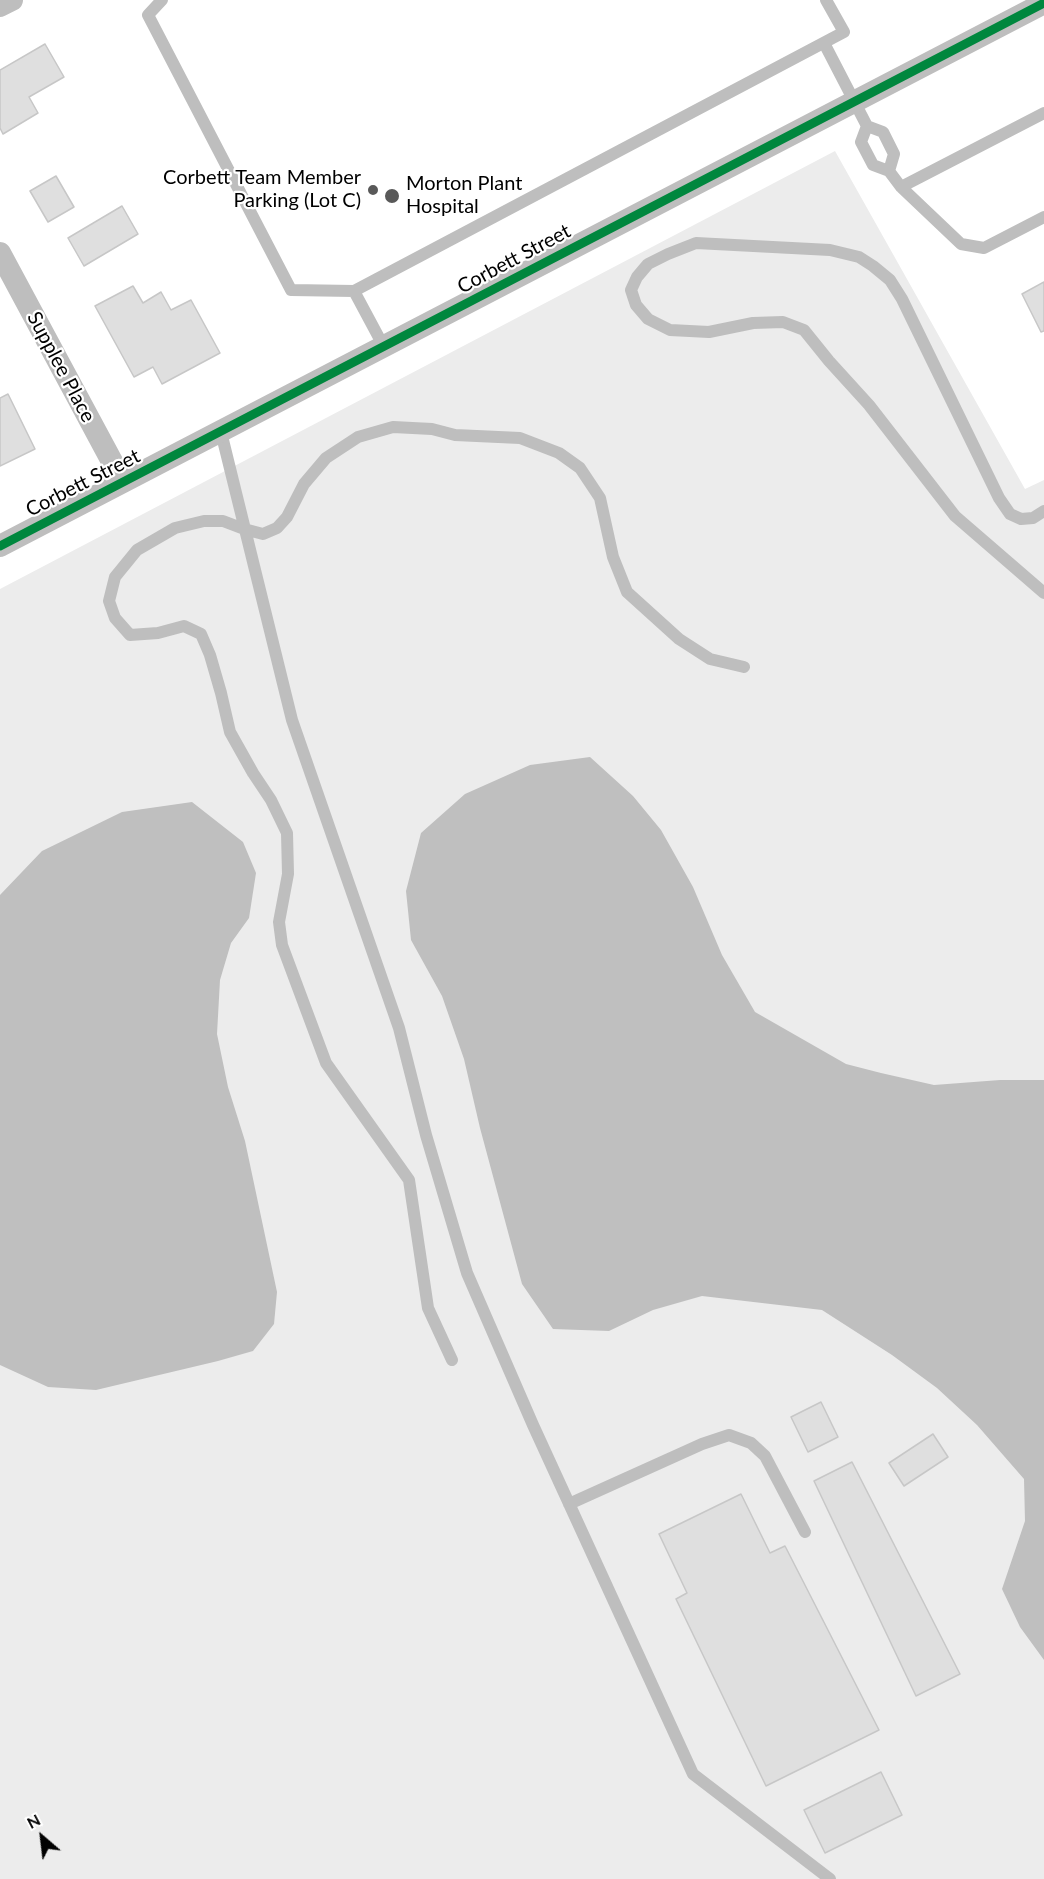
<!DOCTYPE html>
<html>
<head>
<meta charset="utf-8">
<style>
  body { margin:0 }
  #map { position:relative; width:1044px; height:1879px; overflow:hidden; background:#fff; font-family:Lato,sans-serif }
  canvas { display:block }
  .north { position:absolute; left:12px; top:1807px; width:60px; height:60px; -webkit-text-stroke:4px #fff; paint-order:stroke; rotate:332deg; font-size:16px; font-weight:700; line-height:24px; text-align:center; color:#000 }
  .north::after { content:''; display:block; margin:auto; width:21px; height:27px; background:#000; clip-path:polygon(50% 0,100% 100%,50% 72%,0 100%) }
</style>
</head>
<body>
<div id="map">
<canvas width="1044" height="1879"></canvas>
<div class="north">N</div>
</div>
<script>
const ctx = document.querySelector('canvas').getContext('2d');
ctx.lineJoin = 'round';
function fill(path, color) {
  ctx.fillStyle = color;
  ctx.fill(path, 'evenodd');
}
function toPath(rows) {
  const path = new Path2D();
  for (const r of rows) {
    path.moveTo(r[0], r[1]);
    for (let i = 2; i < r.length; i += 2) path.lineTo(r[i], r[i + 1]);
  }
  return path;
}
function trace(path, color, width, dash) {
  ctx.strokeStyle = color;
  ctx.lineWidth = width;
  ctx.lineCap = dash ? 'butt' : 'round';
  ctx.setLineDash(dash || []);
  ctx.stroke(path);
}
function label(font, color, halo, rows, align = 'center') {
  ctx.font = font + ' Lato,sans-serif';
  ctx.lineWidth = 4.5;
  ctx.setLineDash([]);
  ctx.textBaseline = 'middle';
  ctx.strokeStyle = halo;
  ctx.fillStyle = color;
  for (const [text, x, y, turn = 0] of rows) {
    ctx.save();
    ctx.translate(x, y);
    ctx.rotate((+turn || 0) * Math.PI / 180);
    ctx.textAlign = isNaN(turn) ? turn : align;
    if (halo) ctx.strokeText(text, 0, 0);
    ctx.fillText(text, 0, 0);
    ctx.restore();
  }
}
fill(toPath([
  [835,151,1025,489,1044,480,1044,1879,0,1879,0,589]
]), '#ececec');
fill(toPath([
  [590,757,633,796,661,830,693,887,722,955,755,1012,846,1064,881,1073,934,1085,1000,1080,1044,1080,1044,1660,1020,1627,1002,1589,1025,1521,1024,1479,977,1425,937,1388,892,1355,822,1310,702,1296,653,1310,609,1331,553,1329,522,1284,480,1128,464,1059,442,996,411,940,406,891,421,833,465,794,530,765],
  [192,802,243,842,256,873,249,918,231,943,220,980,217,1034,228,1087,245,1141,277,1292,274,1324,253,1351,218,1361,96,1390,48,1387,0,1365,0,895,42,851,122,812]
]), '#bfbfbf');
const building = toPath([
  [45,44,64,77,29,97,38,113,3,134,0,128,0,70,45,44],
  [56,176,74,207,48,222,30,191,56,176],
  [122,206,138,234,84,266,68,238,122,206],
  [1044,282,1044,331,1041,332,1022,294,1044,282],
  [133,286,143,303,161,292,171,310,191,300,220,353,162,384,153,367,134,377,95,306,133,286],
  [8,394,35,449,0,466,0,398,8,394],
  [821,1402,838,1437,808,1452,791,1417,821,1402],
  [933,1434,948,1457,904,1486,889,1463,933,1434],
  [852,1462,960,1674,916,1696,814,1481,852,1462],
  [741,1494,770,1553,785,1546,879,1730,766,1786,676,1599,687,1593,659,1534,741,1494],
  [881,1772,902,1815,825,1853,804,1810,881,1772]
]);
fill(building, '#dfdfdf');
trace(building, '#c7c7c7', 1.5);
trace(toPath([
  [162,0,148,15,291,290,354,291,844,32,826,0],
  [824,43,867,126],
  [867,126,883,132,894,154,889,171,873,165,861,142,867,126],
  [889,171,901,187,961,244,984,248,1044,217],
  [901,187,1044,113],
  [354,291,384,347],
  [221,432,292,720,399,1028,426,1135,467,1273,533,1425,693,1774,830,1879],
  [1044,511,1033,518,1021,519,1010,514,999,498,902,299,890,280,873,266,859,257,830,250,696,243,668,254,648,264,637,277,631,290,636,305,648,319,670,330,709,332,753,323,783,322,804,330,829,361,869,405,955,516,1044,593],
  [452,1360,428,1308,409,1180,326,1063,282,945,279,922,288,874,287,833,271,800,253,773,230,732,221,693,210,655,201,634,184,626,158,633,130,635,115,618,109,601,115,577,137,550,175,528,204,521,223,521,244,529,263,534,277,528,287,517,304,484,326,458,358,437,393,427,432,429,455,435,520,438,559,453,580,468,600,498,613,557,627,592,679,639,710,659,744,667],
  [569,1504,702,1444,729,1435,751,1443,765,1456,805,1532]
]), '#bebebe', 12);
trace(toPath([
  [0,6,12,0],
  [0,253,123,482],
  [0,546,1044,3]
]), '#bebebe', 22);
trace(toPath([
  [0,546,1044,3]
]), '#00873e', 9);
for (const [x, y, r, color] of [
  [373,190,6,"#595959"],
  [392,196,8,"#595959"]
]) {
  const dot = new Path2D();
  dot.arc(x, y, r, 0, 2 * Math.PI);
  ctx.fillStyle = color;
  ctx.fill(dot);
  trace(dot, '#fff', 2);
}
label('20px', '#000', '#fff', [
  ["Corbett Team Member",361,178],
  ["Parking (Lot C)",361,201],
  ["Morton Plant",406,184,"left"],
  ["Hospital",406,207,"left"]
], 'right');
label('20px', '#000', '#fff', [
  ["Corbett Street",514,259,-28],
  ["Supplee Place",61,367,62],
  ["Corbett Street",83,483,-27]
]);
</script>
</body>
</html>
